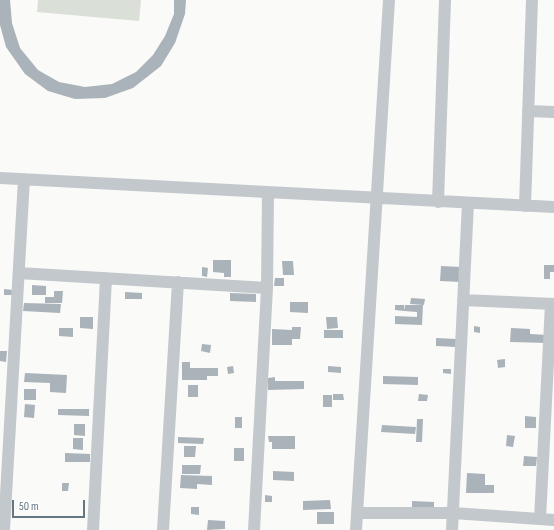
<!DOCTYPE html>
<html>
<head>
<meta charset="utf-8">
<style>
  body { margin:0 }
  #map { position:relative; width:554px; height:530px; overflow:hidden; background:#fafaf8; font-family:"Sofia Sans Condensed",sans-serif }
  canvas { display:block }
  .scale { position:absolute; left:12px; top:500px; width:73px; height:18px; box-sizing:border-box; border:2px solid #657683; border-top:0; padding-left:5px; font-size:12px; line-height:14px; white-space:nowrap; color:#657683; -webkit-text-stroke:3px #fff; paint-order:stroke }
</style>
</head>
<body>
<div id="map">
<canvas width="554" height="530"></canvas>
<div class="scale">50 m</div>
</div>
<script>
const ctx = document.querySelector('canvas').getContext('2d');
ctx.lineJoin = 'round';
function fill(path, color) {
  ctx.fillStyle = color;
  ctx.fill(path, 'evenodd');
}
function toPath(rows) {
  const path = new Path2D();
  for (const r of rows) {
    path.moveTo(r[0], r[1]);
    for (let i = 2; i < r.length; i += 2) path.lineTo(r[i], r[i + 1]);
  }
  return path;
}
function trace(path, color, width, dash) {
  ctx.strokeStyle = color;
  ctx.lineWidth = width;
  ctx.lineCap = dash ? 'butt' : 'round';
  ctx.setLineDash(dash || []);
  ctx.stroke(path);
}
fill(toPath([
  [38,0,141,0,139,21,37,12]
]), '#dadfd7');
fill(toPath([
  [0,0,10,0,12,23,20,48,38,70,59,82,85,87,112,84,136,72,153,55,165,36,174,14,174,0,186,0,185,14,175,43,161,66,133,88,105,98,75,99,48,91,25,74,6,47,0,25],
  [213,260,231,260,231,277,224,277,224,273,213,272],
  [282,261,293,261,294,275,283,275],
  [544,265,554,265,554,272,550,272,550,279,544,279],
  [441,266,461,267,461,282,440,281],
  [202,267,208,268,207,277,202,276],
  [275,278,284,278,284,286,274,286],
  [32,285,46,286,46,295,32,295],
  [4,289,13,290,12,295,4,295],
  [54,291,63,291,62,303,45,303,45,297,54,297],
  [125,292,142,293,142,299,125,299],
  [230,293,256,294,256,302,230,301],
  [411,298,425,299,424,305,410,304],
  [290,302,308,302,308,313,290,312],
  [24,303,61,304,60,313,23,311],
  [395,305,404,305,404,311,395,310],
  [405,305,423,305,422,325,395,324,395,316,417,317,417,312,404,311],
  [80,317,93,317,93,329,80,328],
  [326,317,337,317,338,328,327,329],
  [474,326,480,327,480,333,474,332],
  [292,327,301,327,300,339,292,339,292,345,272,345,272,329,292,330],
  [59,328,73,328,73,337,59,336],
  [511,328,530,329,530,334,548,335,548,343,510,342],
  [324,330,343,330,343,338,324,338],
  [436,338,456,339,456,347,436,346],
  [202,344,211,345,210,353,201,351],
  [0,351,7,351,6,362,0,361],
  [505,359,505,367,498,368,497,360],
  [182,362,190,362,190,368,218,368,218,376,207,376,207,380,182,380],
  [233,366,234,373,228,374,227,367],
  [328,366,341,367,341,373,328,372],
  [443,369,451,369,451,374,443,373],
  [25,373,67,375,66,393,50,392,50,383,24,382],
  [383,376,418,377,418,385,383,384],
  [275,377,275,381,304,381,304,389,268,390,268,378],
  [188,385,198,385,198,397,188,397],
  [24,389,36,389,36,400,24,400],
  [333,394,343,394,344,400,333,400],
  [419,394,428,395,427,401,418,401],
  [323,395,332,395,332,407,323,407],
  [25,404,35,405,34,418,24,417],
  [58,409,89,409,89,416,58,415],
  [525,416,536,417,536,428,525,428],
  [235,417,242,417,242,428,235,428],
  [417,419,423,419,422,442,416,442],
  [74,424,85,424,85,436,74,435],
  [382,425,416,427,415,434,381,432],
  [507,435,515,436,513,447,506,446],
  [268,436,295,436,295,449,272,449,272,442,269,442],
  [178,437,204,438,203,444,178,443],
  [73,438,83,438,83,450,73,449],
  [184,446,196,446,195,457,184,457],
  [234,448,244,448,244,461,234,461],
  [65,453,90,454,90,462,65,462],
  [524,456,537,457,536,466,523,466],
  [182,465,201,465,200,474,182,474],
  [273,471,294,472,294,481,273,480],
  [467,473,485,474,485,485,494,485,494,493,466,493],
  [181,475,212,476,212,485,197,484,197,489,180,488],
  [62,483,69,483,68,491,62,491],
  [265,495,272,496,272,502,265,502],
  [330,500,331,509,303,510,303,501],
  [412,501,434,502,434,510,412,509],
  [191,507,199,507,199,515,191,514],
  [317,512,334,512,334,524,317,524],
  [208,520,225,521,225,529,207,530]
]), '#aab3b9');
trace(toPath([
  [528,111,554,112],
  [0,178,554,207],
  [438,202,445,0],
  [525,206,532,0],
  [19,273,267,288],
  [463,300,554,304],
  [357,513,453,513,554,520],
  [540,519,551,304],
  [4,530,24,179],
  [93,530,106,278],
  [163,530,178,282],
  [254,530,267,288,268,193],
  [356,530,389,0],
  [452,530,468,203]
]), '#c3c8cc', 12);
</script>
</body>
</html>
